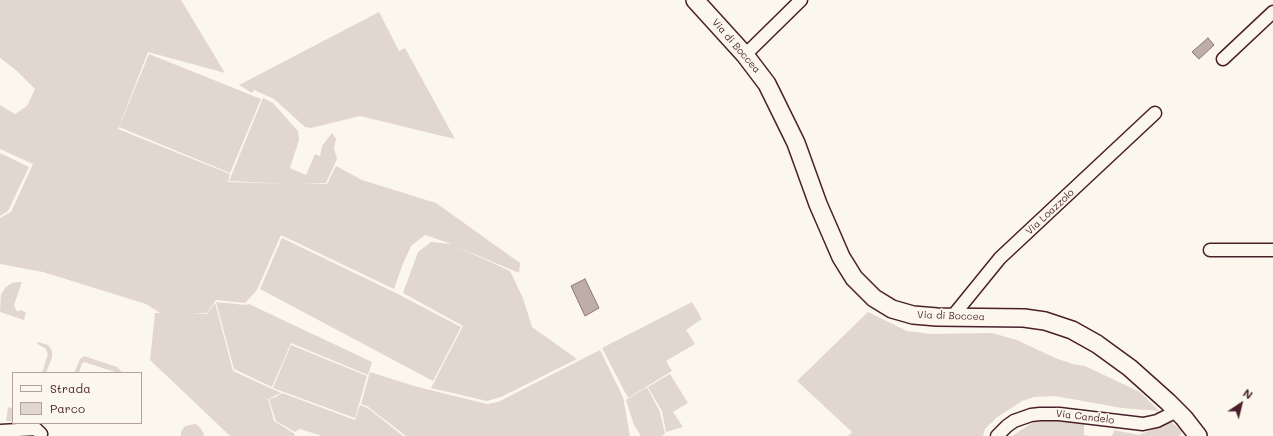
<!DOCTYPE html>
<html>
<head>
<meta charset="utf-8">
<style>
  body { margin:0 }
  #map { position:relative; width:1273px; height:436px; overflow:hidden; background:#fbf7ec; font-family:Mali,sans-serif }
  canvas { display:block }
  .legend { position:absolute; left:12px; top:372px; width:130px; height:52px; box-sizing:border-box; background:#fbf7ec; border:1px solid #b4a19f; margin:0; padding:5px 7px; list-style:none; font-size:12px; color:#4a1f2b }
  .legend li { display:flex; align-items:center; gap:8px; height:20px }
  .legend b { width:20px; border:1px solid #b4a19f }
  .north { position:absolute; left:1221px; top:384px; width:40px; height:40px; -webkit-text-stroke:3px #fbf7ec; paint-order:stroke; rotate:35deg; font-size:11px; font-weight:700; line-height:16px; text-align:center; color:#4a1f2b }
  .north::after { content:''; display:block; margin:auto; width:14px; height:18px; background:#4a1f2b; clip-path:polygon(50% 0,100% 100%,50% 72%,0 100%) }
</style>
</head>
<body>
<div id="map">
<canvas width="1273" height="436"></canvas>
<ul class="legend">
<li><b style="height:5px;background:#fbf7ec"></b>Strada</li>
<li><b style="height:11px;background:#e2d7d0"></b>Parco</li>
</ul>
<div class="north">N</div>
</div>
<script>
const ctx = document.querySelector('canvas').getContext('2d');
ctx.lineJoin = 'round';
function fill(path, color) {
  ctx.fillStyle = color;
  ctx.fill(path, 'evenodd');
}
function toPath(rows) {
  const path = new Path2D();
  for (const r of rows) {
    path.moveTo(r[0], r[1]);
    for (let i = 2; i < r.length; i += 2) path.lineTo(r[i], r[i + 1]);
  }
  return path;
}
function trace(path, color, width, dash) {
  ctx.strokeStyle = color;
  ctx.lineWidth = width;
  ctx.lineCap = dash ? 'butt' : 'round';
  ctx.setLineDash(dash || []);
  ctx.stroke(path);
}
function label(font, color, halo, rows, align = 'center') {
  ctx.font = font + ' Mali,sans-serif';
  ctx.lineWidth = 3.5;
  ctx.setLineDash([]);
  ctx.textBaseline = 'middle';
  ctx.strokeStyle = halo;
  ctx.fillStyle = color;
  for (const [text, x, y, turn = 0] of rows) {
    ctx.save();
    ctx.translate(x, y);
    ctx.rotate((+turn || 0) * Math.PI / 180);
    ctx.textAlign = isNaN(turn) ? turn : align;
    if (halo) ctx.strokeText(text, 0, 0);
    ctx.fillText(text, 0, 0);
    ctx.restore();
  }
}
fill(toPath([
  [0,0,181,0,225,73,148,52,118,129,230,174,228,182,289,184,229,181,263,98,273,103,298,131,299,140,290,168,294,170,306,175,315,154,320,156,322,146,332,133,336,139,334,148,337,159,326,183,304,184,327,184,336,166,362,180,436,203,520,263,519,273,455,246,510,271,523,298,532,327,577,359,501,397,487,401,431,388,463,326,403,293,418,252,431,242,452,244,425,235,411,246,402,266,394,289,281,235,257,290,245,303,216,300,207,313,192,314,207,314,215,303,233,371,281,393,268,399,274,421,295,434,294,436,230,436,150,360,155,313,160,313,146,304,43,272,0,264,0,218,11,212,33,164,0,149,0,105,15,114,27,106,35,89,16,70,0,58],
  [379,12,399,51,405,48,455,139,360,116,311,128,305,127,274,99,254,90,252,93,239,85],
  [149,54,261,99,230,173,119,127],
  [0,153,29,167,8,211,0,216],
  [282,238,396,293,461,327,433,381,260,289],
  [17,282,22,282,14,305,16,310,18,312,20,310,26,312,24,320,0,312,1,294,6,287,12,283],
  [216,302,246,305,249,304,372,362,368,375,291,343,272,387,234,369],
  [692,302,702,319,686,330,695,344,666,361,672,371,628,398,602,348],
  [868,312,907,331,931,334,992,333,1017,340,1055,358,1073,364,1085,366,1140,392,1159,411,1122,408,1055,396,1034,397,1022,401,996,418,985,429,983,436,848,436,852,432,797,381],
  [38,342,48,345,52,350,52,357,46,373,42,373,48,354,45,348,37,344],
  [291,345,367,376,355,418,273,388],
  [600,350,623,397,630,436,406,436,367,406,361,404,370,372,414,386,487,404,498,402],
  [84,356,117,367,123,373,118,373,84,362,82,363,79,373,74,373,80,359],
  [670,374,688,403,673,412,683,427,666,432,662,411,648,387],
  [647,387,660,412,665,433,662,436,641,436,634,425,626,400],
  [282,393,355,420,360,405,369,409,403,436,322,436,300,429,295,432,276,421,272,409,269,399,276,397],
  [8,407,13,409,13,421,6,421],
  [1167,418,1182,431,1180,436,1112,436,1114,430,1139,435,1156,428],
  [1055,419,1084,424,1084,435,1091,436,1012,436,1032,423],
  [196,424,201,429,204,434,203,436,181,436,181,432,184,427,189,425]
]), '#e2d7d0');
const water = toPath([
  [1208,38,1214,45,1199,59,1192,52,1208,38],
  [585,279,599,308,585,316,571,286,585,279]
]);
fill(water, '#bfadaa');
trace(water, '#907477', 1);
const minor = toPath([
  [745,55,801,0],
  [1223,59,1273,12],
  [1210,250,1273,250],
  [952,317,1000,258,1155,113],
  [0,431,36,429,41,434,40,436],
  [997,436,1007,426,1014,421,1031,415,1040,414,1059,414,1143,424,1157,421,1177,411]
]);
const secondary = toPath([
  [695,0,745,55,767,84,796,143,818,204,841,257,854,278,874,298,892,309,913,315,937,317,1024,318,1045,321,1072,330,1097,344,1130,368,1168,402,1184,418,1198,436]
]);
trace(minor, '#4a1f2b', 15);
trace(secondary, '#4a1f2b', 20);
trace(minor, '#fbf7ec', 12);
trace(secondary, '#fbf7ec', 17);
label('10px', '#4a1f2b', '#fbf7ec', [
  ["Via di Boccea",736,46,49],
  ["Via Loazzolo",1050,212,-43],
  ["Via di Boccea",951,316,2],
  ["Via Candelo",1085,417,7]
]);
</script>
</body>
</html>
